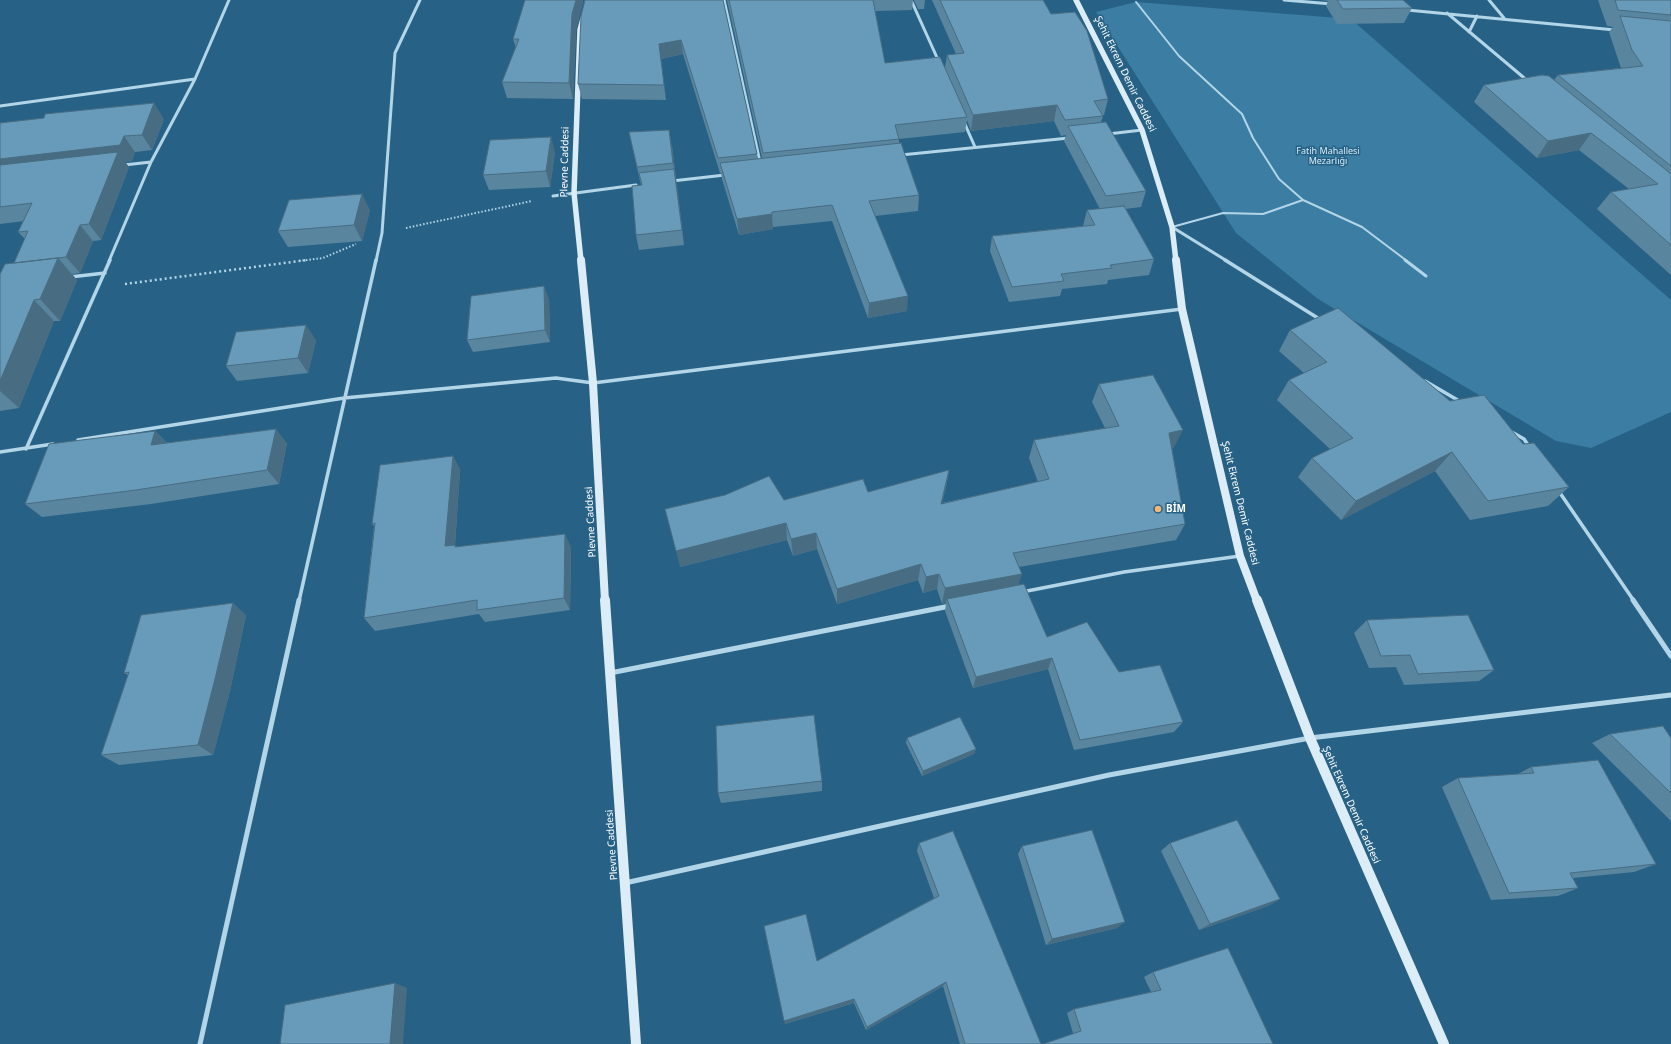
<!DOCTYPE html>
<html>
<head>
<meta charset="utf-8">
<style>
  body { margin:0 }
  canvas { display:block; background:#276286 }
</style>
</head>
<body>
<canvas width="1671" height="1044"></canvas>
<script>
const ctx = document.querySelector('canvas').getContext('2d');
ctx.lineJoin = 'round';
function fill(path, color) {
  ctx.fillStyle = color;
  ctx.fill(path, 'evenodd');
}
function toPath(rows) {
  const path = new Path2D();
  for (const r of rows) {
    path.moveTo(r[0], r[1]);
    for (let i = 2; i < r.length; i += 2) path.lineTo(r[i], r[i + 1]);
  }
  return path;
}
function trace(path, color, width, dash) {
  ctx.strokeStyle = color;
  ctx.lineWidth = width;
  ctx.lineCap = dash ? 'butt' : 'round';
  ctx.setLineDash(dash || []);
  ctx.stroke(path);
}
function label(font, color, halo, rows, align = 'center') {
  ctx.font = font + ' "Noto Sans",sans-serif';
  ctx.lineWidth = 3;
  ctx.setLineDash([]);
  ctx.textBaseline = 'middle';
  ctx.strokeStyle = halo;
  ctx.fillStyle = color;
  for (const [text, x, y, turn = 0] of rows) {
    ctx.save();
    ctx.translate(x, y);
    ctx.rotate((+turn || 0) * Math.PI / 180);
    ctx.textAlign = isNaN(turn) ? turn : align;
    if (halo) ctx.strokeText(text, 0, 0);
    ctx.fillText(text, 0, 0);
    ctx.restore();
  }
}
fill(toPath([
  [1136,2,1351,19,1671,300,1671,412,1591,448,1556,441,1318,299,1236,233,1096,12]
]), '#3b7da3');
trace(toPath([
  [406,228,532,201],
  [299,261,323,258,356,244]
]), '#b2d5e8', 2, [1.5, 2]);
trace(toPath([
  [125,284,307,260]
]), '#b2d5e8', 2.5, [2, 3]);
trace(toPath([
  [1136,2,1179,56,1242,114,1253,138,1279,179,1303,200,1362,227,1407,261],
  [1172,227,1223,213,1263,214,1303,200]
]), '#b2d5e8', 2);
trace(toPath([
  [1405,260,1426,276]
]), '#b2d5e8', 3);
trace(toPath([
  [724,0,760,162],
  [911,0,939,62],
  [1284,0,1332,4],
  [1489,0,1504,18],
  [1407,10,1615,30],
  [1447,13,1529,82],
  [1469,32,1477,16],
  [0,106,195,79],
  [964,122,975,147],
  [1108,134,1142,130],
  [901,155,1069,138],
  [124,165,151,162],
  [672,181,725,175],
  [553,196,636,185],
  [1172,227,1227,261],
  [109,261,151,162,195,79,229,0],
  [376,261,382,233,395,53,420,0]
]), '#b2d5e8', 3);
trace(toPath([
  [1225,260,1321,320],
  [70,277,105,273],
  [1425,381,1461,402],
  [1510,431,1524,439,1530,448],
  [78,440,344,398,556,378,593,383,1182,309],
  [26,449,110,260],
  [0,452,53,444],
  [1558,490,1634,601],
  [1022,592,1124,572,1240,556],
  [299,601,376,260]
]), '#b2d5e8', 3.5);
trace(toPath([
  [1633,600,1671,656],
  [610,673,950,606],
  [625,883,1109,775,1310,738,1671,695],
  [200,1044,299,600]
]), '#b2d5e8', 5);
trace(toPath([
  [1076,0,1142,130,1172,227,1176,261],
  [581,261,574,193,580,30,588,0]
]), '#dcedf7', 5.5);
trace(toPath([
  [581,260,593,383,605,601],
  [1176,260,1182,309,1240,556,1257,601]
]), '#dcedf7', 8);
trace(toPath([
  [605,600,636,1044],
  [1257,600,1310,738,1444,1044]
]), '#dcedf7', 10);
fill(toPath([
  [525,0,583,0,583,1,576,30,573,99,507,98,502,82,516,48,513,39],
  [723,0,757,154,758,159,762,158,727,0,913,0,912,10,875,11,885,63,945,68,947,55,956,54,932,0,1043,0,1051,14,1108,99,1104,115,1103,115,1103,116,1101,122,1146,191,1141,207,1125,209,1154,259,1149,275,1108,280,1107,284,1062,289,1060,296,1009,302,990,251,992,236,1083,226,1087,210,1100,209,1064,141,1066,135,1061,136,1054,121,971,131,967,120,965,132,899,139,899,144,919,195,918,211,875,216,907,311,868,318,832,221,773,227,773,229,739,235,722,179,721,173,720,173,683,54,661,59,666,100,582,99,578,84],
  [914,0,925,0,924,9,918,9],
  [1321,0,1403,0,1412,8,1404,23,1337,24,1326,6,1328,1],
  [1598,0,1671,0,1671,275,1597,209,1611,192,1629,189,1579,150,1537,158,1474,102,1484,85,1554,80,1558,75,1621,68,1609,32,1613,27,1607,26],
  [164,119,152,150,135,152,132,161,125,162,129,167,101,240,93,241,80,273,72,274,77,280,60,321,54,321,19,408,0,411,0,274,14,263,25,239,18,232,24,221,0,224,0,123],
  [629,132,672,146,684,245,639,250,636,235,641,185],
  [555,152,550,187,489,190,483,175],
  [370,210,362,241,288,247,278,231],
  [549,299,550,342,473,352,467,340],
  [1290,330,1450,401,1523,444,1569,487,1548,506,1470,520,1435,471,1341,520,1298,477,1312,458,1330,449,1277,400,1289,380,1304,373,1279,351],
  [316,340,308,373,237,381,226,366],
  [1099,384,1174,447,1172,448,1185,524,1176,540,1019,567,1019,585,1047,637,1119,672,1183,722,1174,732,1074,750,1048,669,973,688,945,611,946,603,942,604,937,589,923,593,918,580,837,604,817,549,793,556,787,540,680,567,784,500,868,492,949,470,946,487,942,503,1038,482,1029,458,1034,440,1105,428,1092,402],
  [155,431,167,443,287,443,279,484,151,504,42,517,25,504],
  [453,456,460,470,455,545,457,547,571,547,570,610,485,622,479,614,375,631,364,618,374,526,372,524],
  [246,615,230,691,213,755,119,765,101,755,128,675,124,673],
  [1367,620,1494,670,1479,681,1404,685,1396,667,1369,668,1354,633],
  [1610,734,1671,738,1671,821,1592,743],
  [907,738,976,749,974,754,922,776,906,743],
  [1531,767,1656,864,1634,872,1573,878,1578,888,1558,896,1491,900,1442,787,1458,778,1518,774],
  [822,781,822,791,721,803,718,793],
  [919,843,1041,1044,960,1044,943,986,866,1030,854,1003,785,1024,817,961,934,898,917,851],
  [1170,843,1280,899,1268,906,1199,930,1161,851],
  [1022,846,1117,928,1046,945,1018,854],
  [1153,972,1273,1044,1073,1033,1067,1013,1074,1009,1151,992,1144,977]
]), '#59859f');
fill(toPath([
  [576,0,583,0,583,1,576,30,573,99,569,83,572,14],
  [681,40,683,54,661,59,666,100,659,44],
  [154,103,164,119,152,150,142,135],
  [1057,105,1054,121,971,131,973,115],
  [669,130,672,146,676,178,673,163],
  [1591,133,1579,150,1537,158,1548,141],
  [124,136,135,152,132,161,125,162,129,167,101,240,89,224,0,177,0,159],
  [551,137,555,152,550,187,546,171],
  [674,169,677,184,684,245,682,230],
  [362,194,370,210,362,241,354,225],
  [772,214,773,229,739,235,737,219],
  [80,225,93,241,80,273,66,257],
  [58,258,77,280,60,321,40,299],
  [544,286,549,299,550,342,545,330],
  [908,296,907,311,868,318,869,303],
  [34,300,54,321,19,408,0,391,0,381],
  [306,325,316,340,308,373,298,358],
  [276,429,287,443,279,484,267,470],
  [1183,430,1174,447,1161,451,1169,433],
  [155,431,169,445,151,445],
  [1452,452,1435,471,1341,520,1356,501],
  [453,456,460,470,454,559,445,546],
  [949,470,946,487,938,520,941,504],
  [786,523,787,540,680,567,676,551],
  [816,533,817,549,793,556,791,539],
  [565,534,571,547,570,610,564,598],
  [921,564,918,580,837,604,837,589],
  [939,574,937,589,923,593,926,577],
  [1022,574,1017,590,947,599,946,603,942,604,945,588],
  [233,603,246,615,230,691,213,755,198,745],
  [1052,658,1048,669,973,688,976,677],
  [976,749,974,754,922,776,923,771],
  [1280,899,1268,906,1199,930,1210,924],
  [1125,922,1117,928,1046,945,1052,939],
  [946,982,943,986,866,1030,867,1027],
  [395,983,407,988,403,1044,390,1044],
  [854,999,854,1003,785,1024,784,1021]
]), '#486c82');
const building = toPath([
  [525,0,576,0,572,14,569,83,502,82,519,39,513,39,525,0],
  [585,0,723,0,757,154,718,158,681,40,659,44,664,85,578,84,581,16,585,0],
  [729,0,873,0,885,63,940,57,967,117,895,125,899,139,763,153,729,0],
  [940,0,1043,0,1051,14,1075,12,1087,31,1108,99,1094,101,1103,116,1065,120,1057,105,973,115,947,55,964,53,940,0],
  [1337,0,1403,0,1412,8,1343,9,1337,0],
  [1615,0,1671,0,1671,15,1618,10,1615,0],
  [1620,16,1671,21,1671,166,1558,75,1643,66,1632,50,1620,16],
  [1542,75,1549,76,1671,174,1671,245,1611,192,1658,184,1591,133,1548,141,1484,85,1542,75],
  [154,103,142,135,124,136,120,145,0,159,0,123,44,118,45,114,154,103],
  [1106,122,1146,191,1106,196,1068,126,1106,122],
  [669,130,673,163,637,167,629,132,669,130],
  [551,137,546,171,483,175,490,140,551,137],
  [901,143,919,195,869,201,908,296,869,303,832,205,772,212,772,214,737,219,720,163,901,143],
  [118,152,89,224,80,225,66,257,14,263,28,231,18,232,32,203,0,207,0,165,118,152],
  [674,169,682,230,636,235,632,186,642,185,639,173,674,169],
  [362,194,354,225,278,231,289,200,362,194],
  [1124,206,1154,259,1110,265,1112,268,1061,274,1064,281,1012,287,992,236,1095,225,1087,210,1124,206],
  [58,258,40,299,34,300,0,381,0,274,5,264,58,258],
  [544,286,545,330,467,340,471,296,544,286],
  [1338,308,1450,401,1484,395,1523,444,1534,443,1569,487,1488,501,1452,452,1356,501,1312,458,1353,438,1289,380,1327,362,1290,330,1338,308],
  [306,325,298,358,226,366,236,332,306,325],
  [1153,375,1183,430,1169,433,1185,524,1013,553,1022,574,945,588,939,574,926,577,921,564,837,589,816,533,791,539,786,523,676,551,665,509,725,495,769,476,784,500,863,479,868,492,949,470,941,504,1049,479,1034,440,1119,426,1099,384,1153,375],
  [276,429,267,470,136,490,25,504,49,444,155,431,151,445,276,429],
  [453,456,445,546,455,545,455,547,565,534,564,598,477,610,477,600,364,618,375,523,372,524,380,465,453,456],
  [1024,584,1047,637,1087,622,1119,672,1160,665,1183,722,1080,740,1052,658,976,677,947,599,1024,584],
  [233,603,215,679,198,745,101,755,129,672,124,673,141,615,233,603],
  [1468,615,1494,670,1418,674,1410,655,1381,656,1367,620,1468,615],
  [814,715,822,781,718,793,716,726,814,715],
  [960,717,976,749,923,771,907,738,960,717],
  [1663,726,1671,738,1671,793,1610,734,1663,726],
  [1598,760,1656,864,1570,873,1578,888,1509,893,1458,778,1534,773,1531,767,1598,760],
  [1237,820,1280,899,1210,924,1170,843,1237,820],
  [1092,830,1125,922,1052,939,1022,846,1092,830],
  [953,831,1041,1044,965,1044,946,982,867,1027,854,999,784,1021,764,926,806,914,817,961,939,896,919,843,953,831],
  [1228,948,1273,1044,1043,1044,1081,1031,1074,1009,1161,990,1153,972,1228,948],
  [395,983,390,1044,280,1044,285,1005,395,983]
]);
fill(building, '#679bb9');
trace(building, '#486c82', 1);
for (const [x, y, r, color] of [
  [1158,509,4,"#f1b778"]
]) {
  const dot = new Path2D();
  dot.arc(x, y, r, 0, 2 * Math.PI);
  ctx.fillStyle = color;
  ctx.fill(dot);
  trace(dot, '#276286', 1.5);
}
label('9px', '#d6ebf6', '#276286', [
  ["Fatih Mahallesi",1328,151],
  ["Mezarlığı",1328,161]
]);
label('10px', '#fff', '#276286', [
  ["Şehit Ekrem Demir Caddesi",1125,74,64],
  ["Plevne Caddesi",565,162,-89],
  ["Şehit Ekrem Demir Caddesi",1240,503,76],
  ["Plevne Caddesi",591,522,-93],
  ["Şehit Ekrem Demir Caddesi",1351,805,66],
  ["Plevne Caddesi",612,845,-94]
]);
label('bold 10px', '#fff', '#276286', [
  ["BİM",1166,509]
], 'left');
</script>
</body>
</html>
